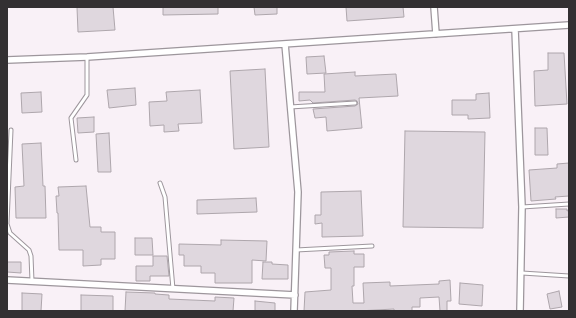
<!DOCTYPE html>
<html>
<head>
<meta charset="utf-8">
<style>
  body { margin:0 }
  #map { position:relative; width:576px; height:318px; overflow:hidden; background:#f9f1f7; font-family:"Roboto Condensed",sans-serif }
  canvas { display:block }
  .frame { position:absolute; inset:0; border:8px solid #333032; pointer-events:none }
</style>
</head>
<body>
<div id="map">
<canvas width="576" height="318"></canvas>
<div class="frame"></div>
</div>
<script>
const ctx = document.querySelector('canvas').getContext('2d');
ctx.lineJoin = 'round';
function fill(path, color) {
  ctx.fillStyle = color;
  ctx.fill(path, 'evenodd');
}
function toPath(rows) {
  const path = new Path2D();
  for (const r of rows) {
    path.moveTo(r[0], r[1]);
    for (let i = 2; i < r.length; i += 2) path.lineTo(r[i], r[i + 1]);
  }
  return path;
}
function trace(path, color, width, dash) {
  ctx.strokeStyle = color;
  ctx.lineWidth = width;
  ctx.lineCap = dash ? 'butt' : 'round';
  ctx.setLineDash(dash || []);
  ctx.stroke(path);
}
const building = toPath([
  [77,7,113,7,115,30,78,32,77,7],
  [163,7,218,7,218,14,163,15,163,7],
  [254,7,277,7,277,14,255,15,254,7],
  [346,7,403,7,404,17,347,21,346,7],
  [548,53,564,53,567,104,535,106,534,71,548,70,548,53],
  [324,56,326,73,307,74,306,57,324,56],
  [265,69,269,147,234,149,230,71,265,69],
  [355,72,355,76,396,74,398,96,359,98,362,128,327,131,326,117,315,118,313,109,355,106,358,104,357,101,355,100,313,103,310,100,299,101,299,92,325,92,324,74,355,72],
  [135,88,136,105,109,108,107,90,135,88],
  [200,90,202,123,178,124,179,131,164,132,164,125,150,126,149,102,167,101,166,92,200,90],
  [41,92,42,112,22,113,21,93,41,92],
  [489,93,490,118,468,119,468,115,452,115,452,100,476,100,476,94,489,93],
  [94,117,94,132,78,133,77,118,94,117],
  [535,128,547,128,548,155,535,155,535,128],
  [405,131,485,132,483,228,403,227,405,131],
  [109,133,111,172,98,172,96,134,109,133],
  [41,143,43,186,45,186,46,218,16,218,15,187,24,186,22,144,41,143],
  [569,163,569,196,555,197,556,199,531,201,529,170,557,168,557,164,569,163],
  [86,186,90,227,101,227,101,232,115,232,115,259,101,259,101,265,83,266,83,250,59,250,58,213,57,213,56,196,59,196,58,187,86,186],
  [361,191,363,236,322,237,322,223,315,224,315,215,321,215,321,192,361,191],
  [256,198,257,212,197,214,197,200,256,198],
  [556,209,567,209,567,211,569,210,569,217,556,218,556,209],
  [135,238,152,238,153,255,135,255,135,238],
  [221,240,267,241,266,261,252,260,252,283,215,283,215,273,201,273,201,266,184,266,184,255,179,255,179,244,221,245,221,240],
  [354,251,354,254,364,254,364,267,354,267,354,286,352,286,353,303,364,303,363,283,390,282,390,286,439,284,439,281,450,280,451,301,447,301,447,311,440,311,439,297,420,298,420,307,412,307,412,311,394,311,394,309,358,311,304,311,305,292,331,290,331,268,325,268,324,255,329,255,329,252,354,251],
  [153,256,167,256,169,276,150,276,150,281,136,281,136,266,153,266,153,256],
  [7,262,21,262,21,273,7,272,7,262],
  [263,262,272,262,272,264,288,265,288,279,262,279,263,262],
  [460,283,483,285,482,306,459,304,460,283],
  [559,291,562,307,550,309,547,294,559,291],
  [126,292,155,293,155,294,169,295,169,299,215,301,215,297,234,298,233,311,125,311,126,292],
  [22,293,42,294,41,311,22,311,22,293],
  [81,295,113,296,113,311,81,311,81,295],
  [255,301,275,303,275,311,255,311,255,301]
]);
fill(building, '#dfd7de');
trace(building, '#aea6ac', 1);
const lane = toPath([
  [290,107,355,103],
  [76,160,71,118,87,95,87,57],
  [160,183,165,197,173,289],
  [522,207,569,204],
  [7,223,11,130],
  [7,224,10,233,29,250,31,256,32,281],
  [296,250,372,246],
  [522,273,569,276]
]);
const street = toPath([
  [434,7,436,34],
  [515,29,522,207,520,311],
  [285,44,298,192,294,311],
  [7,60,87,57,569,25],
  [7,280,295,295]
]);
trace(lane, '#9d969c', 5);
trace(street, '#9d969c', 8);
trace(lane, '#fff', 3);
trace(street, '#fff', 5.5);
</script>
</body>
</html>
